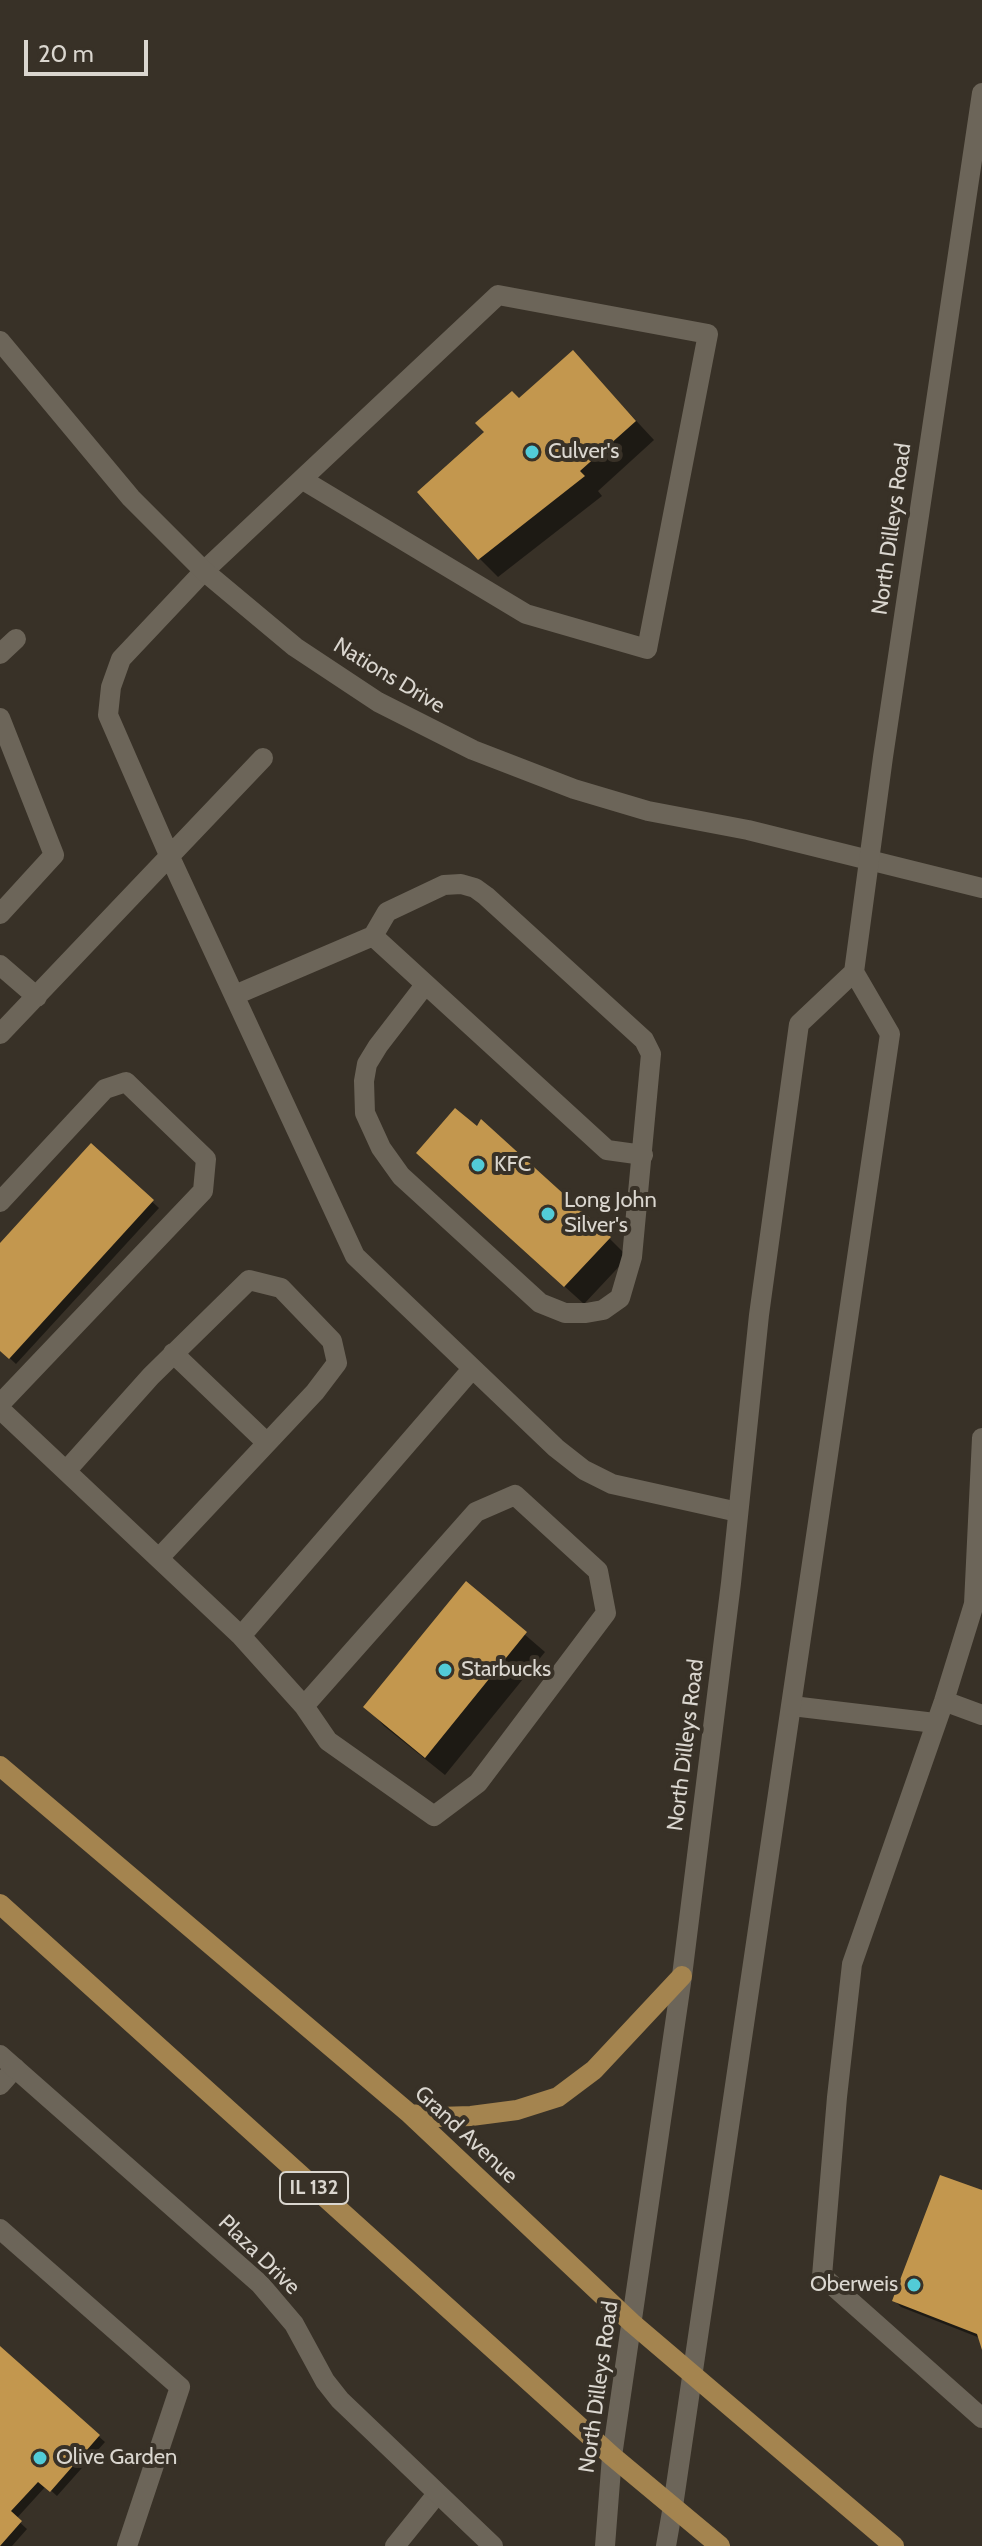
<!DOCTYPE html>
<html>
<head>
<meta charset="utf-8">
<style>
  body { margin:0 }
  #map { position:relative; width:982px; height:2546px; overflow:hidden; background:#383127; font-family:Cabin,sans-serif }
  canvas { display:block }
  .scale { position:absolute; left:24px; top:40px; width:124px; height:36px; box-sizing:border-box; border:4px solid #dad6cf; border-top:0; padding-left:10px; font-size:24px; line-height:28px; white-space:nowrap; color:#dad6cf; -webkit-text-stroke:6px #383127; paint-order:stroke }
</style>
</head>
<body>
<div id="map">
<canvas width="982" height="2546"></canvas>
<div class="scale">20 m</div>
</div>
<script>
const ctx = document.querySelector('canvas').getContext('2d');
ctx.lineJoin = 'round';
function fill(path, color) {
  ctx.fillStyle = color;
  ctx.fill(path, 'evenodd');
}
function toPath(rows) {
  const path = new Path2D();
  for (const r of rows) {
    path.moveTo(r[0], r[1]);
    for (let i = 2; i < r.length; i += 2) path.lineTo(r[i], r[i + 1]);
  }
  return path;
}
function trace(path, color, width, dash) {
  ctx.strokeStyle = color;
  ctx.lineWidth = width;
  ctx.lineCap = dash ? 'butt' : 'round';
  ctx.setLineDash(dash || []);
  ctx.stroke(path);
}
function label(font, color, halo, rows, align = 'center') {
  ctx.font = font + ' Cabin,sans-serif';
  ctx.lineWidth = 8;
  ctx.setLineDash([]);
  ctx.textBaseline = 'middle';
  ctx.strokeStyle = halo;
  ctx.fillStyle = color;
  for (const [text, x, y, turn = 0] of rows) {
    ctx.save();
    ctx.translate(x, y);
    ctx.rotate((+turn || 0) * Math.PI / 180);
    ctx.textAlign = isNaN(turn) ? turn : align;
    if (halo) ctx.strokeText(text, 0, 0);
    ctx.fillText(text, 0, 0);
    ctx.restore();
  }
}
fill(toPath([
  [591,372,654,440,598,491,602,496,498,577,479,558,487,432,519,401],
  [91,1146,159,1208,16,1364,0,1349,0,1246],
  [438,1172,609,1238,628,1257,584,1304],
  [466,1584,545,1652,445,1775,384,1726,366,1707],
  [982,2193,982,2347,980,2338,901,2307,895,2301],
  [0,2348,105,2442,57,2496,46,2486,16,2519,27,2529,12,2546,0,2546]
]), '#0007');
fill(toPath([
  [573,350,636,421,580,471,585,476,478,560,417,492,484,432,475,423,512,391,519,398],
  [455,1108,477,1126,481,1119,611,1237,564,1287,416,1153],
  [91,1143,154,1200,9,1359,0,1351,0,1243],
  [466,1581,527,1632,425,1758,363,1707],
  [940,2175,982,2190,982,2350,977,2334,892,2301],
  [0,2346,100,2435,50,2492,38,2482,11,2511,22,2521,0,2546]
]), '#c3974e');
trace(toPath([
  [303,480,526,614,647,649,708,334,498,295,204,571,121,659,111,687,108,715,169,855,355,1256,556,1448,584,1470,612,1484,738,1512],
  [0,654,16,639],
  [0,718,54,855,0,914],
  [373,936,607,1150,643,1155],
  [0,965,37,997],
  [235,995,373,936,387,912,444,885,461,884,475,888,486,896,644,1040,651,1054,632,1257,620,1298,603,1310,586,1313,565,1313,540,1303,401,1176,381,1148,365,1113,364,1081,367,1064,378,1046,425,985],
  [0,1034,263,758],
  [0,1202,105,1089,126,1082,206,1159,203,1191,0,1404],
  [173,1353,267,1443],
  [0,1409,241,1636,304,1706,328,1741,434,1816,478,1783,606,1613,598,1571,515,1495,476,1512,304,1706],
  [982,1438,974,1604,944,1701,852,1964,837,2097,822,2276,982,2418],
  [66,1471,151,1376,249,1280,281,1288,332,1341,337,1363,315,1392,159,1558],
  [241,1636,472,1369],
  [944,1701,982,1715],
  [792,1706,935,1723],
  [0,2085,15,2068],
  [0,2229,180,2387,127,2546],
  [395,2546,437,2494],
  [605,2546,612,2456],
  [666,2546,673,2506]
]), '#6c6559', 20);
trace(toPath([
  [0,341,131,498,204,571,295,647,378,702,473,750,574,789,648,811,748,830,982,888],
  [0,2055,260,2284,294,2324,325,2381,340,2400,493,2546]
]), '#6c6559', 20);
trace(toPath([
  [612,2456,682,1976,731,1583,759,1315,799,1024,854,972],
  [673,2506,890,1034,854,972,883,757,982,93]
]), '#6c6559', 20);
trace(toPath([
  [0,1766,410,2114,632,2323,894,2546],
  [0,1904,612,2456,720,2546],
  [410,2114,438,2117,471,2116,517,2110,558,2097,594,2070,682,1976]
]), '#a4844f', 20);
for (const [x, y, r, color] of [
  [532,452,8,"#52cbd7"],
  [478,1165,8,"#52cbd7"],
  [548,1214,8,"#52cbd7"],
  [445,1670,8,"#52cbd7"],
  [914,2285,8,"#52cbd7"],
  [40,2458,8,"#52cbd7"]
]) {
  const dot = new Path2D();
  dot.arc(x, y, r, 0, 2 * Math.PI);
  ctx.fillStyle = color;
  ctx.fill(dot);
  trace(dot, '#383127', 3);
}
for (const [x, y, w] of [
  [314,2188,68]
]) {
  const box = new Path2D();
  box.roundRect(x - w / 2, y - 16, w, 32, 6);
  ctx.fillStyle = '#383127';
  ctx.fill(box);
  trace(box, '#dad6cf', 2);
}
label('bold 20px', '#dad6cf', null, [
  ["IL 132",314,2188]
]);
label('22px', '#dad6cf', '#383127', [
  ["Culver's",548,452],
  ["KFC",494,1165],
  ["Long John",564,1201],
  ["Silver's",564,1226],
  ["Starbucks",461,1670],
  ["Oberweis",898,2285,"right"],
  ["Olive Garden",56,2458]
], 'left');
label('22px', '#dad6cf', '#383127', [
  ["North Dilleys Road",892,529,-82],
  ["Nations Drive",389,676,31],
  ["North Dilleys Road",686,1745,-83],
  ["Grand Avenue",466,2135,43],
  ["Plaza Drive",259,2255,44],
  ["North Dilleys Road",599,2387,-82]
]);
</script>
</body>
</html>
